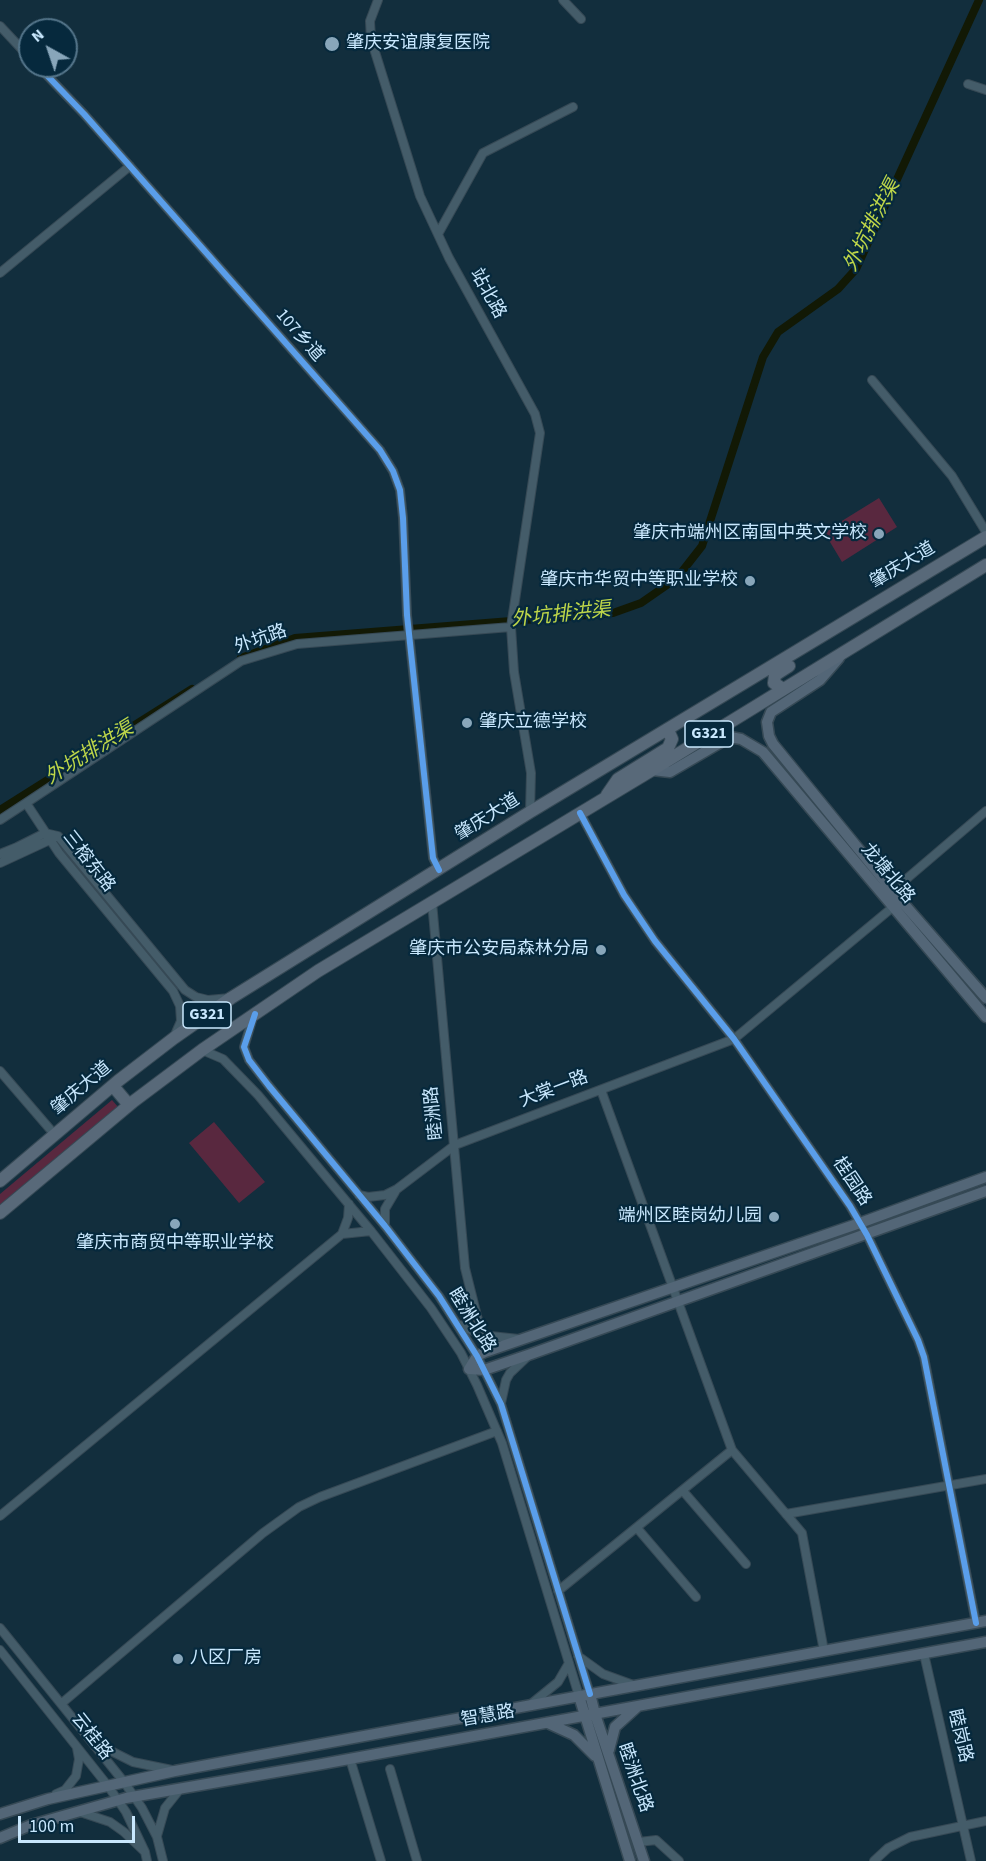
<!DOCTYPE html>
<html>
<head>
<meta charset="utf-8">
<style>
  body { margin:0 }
  #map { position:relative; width:986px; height:1861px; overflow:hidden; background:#122e3d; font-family:"Source Sans 3",sans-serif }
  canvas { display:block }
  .north { position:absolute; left:18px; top:18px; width:60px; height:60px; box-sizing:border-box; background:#06293d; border:2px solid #54758a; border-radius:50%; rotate:320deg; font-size:16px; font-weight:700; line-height:24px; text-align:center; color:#c8e7fd }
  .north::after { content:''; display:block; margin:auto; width:21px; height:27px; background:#88a6ba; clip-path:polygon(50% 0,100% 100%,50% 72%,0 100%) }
  .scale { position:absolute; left:18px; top:1816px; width:117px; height:27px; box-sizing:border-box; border:3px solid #c8e7fd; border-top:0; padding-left:8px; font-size:18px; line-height:21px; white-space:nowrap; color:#c8e7fd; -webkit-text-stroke:4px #06293d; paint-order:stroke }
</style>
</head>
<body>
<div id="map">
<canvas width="986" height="1861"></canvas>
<div class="north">N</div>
<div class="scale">100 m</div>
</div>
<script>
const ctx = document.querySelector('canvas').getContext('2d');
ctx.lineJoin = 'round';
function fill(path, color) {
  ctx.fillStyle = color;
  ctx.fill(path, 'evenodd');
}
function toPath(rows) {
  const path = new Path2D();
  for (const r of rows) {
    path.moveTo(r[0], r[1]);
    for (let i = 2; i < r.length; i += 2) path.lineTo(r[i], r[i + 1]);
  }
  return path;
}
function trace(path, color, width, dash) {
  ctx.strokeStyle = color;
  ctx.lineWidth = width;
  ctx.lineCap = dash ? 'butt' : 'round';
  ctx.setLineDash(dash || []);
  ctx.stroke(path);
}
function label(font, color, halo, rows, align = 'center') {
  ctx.font = font + ' "Source Sans 3","Noto Sans SC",sans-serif';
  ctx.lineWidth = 4.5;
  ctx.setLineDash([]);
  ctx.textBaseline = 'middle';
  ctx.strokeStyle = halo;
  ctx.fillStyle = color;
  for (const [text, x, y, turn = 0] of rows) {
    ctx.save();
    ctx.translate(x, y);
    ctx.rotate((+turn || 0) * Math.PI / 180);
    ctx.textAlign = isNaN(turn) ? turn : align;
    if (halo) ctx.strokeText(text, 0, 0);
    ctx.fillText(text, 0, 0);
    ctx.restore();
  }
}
fill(toPath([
  [879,498,897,527,842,562,824,532],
  [112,1100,119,1108,0,1208,0,1194],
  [214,1122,265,1182,239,1203,189,1143]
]), '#59283f');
trace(toPath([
  [241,658,295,638,613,613,641,603,677,578,702,546,763,357,778,332,838,289,856,269,979,0],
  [0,810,192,689]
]), '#121905', 8);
const minor = toPath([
  [378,0,370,21,371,39,420,196,449,258,535,414,540,433,511,627,514,672,531,773,530,812],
  [563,0,581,19],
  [0,26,30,58],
  [38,66,84,114,380,450,393,471,400,490,403,518,407,615,433,858,439,870],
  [968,84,986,90],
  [438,234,483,153,573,107],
  [0,273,130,166],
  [872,380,952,476,986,532],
  [26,803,241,661,297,644,511,627],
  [580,813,624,895,655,941,734,1039,850,1206,867,1235,918,1340,924,1357,976,1623],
  [0,820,26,803,59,853,173,991,180,1006,181,1021,174,1037],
  [45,833,58,836,185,990,196,997,208,1000,230,998],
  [0,854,17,847,45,833],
  [0,863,54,838],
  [432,902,465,1268,478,1320],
  [254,1014,244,1047,249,1060,269,1086,385,1226,439,1296,477,1356,501,1404,590,1694],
  [202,1050,223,1059,258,1095,371,1231,431,1308,461,1353,477,1385,502,1443,579,1696],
  [0,1071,55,1135],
  [601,1090,732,1450,802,1533,824,1651],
  [359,1195,368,1197,385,1195,397,1189,455,1145,734,1039,893,907,904,881,986,811],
  [385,1226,385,1209,395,1192],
  [342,1234,371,1231],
  [460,1325,481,1335,519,1339],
  [501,1403,506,1380,510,1373,528,1356],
  [683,1491,746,1564],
  [786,1514,986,1479],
  [0,1516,342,1234,348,1218,349,1204],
  [637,1528,696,1597],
  [558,1591,732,1450],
  [0,1628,124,1782,142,1808,157,1837,163,1861],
  [0,1650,108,1786,126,1812,145,1852],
  [924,1654,971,1861],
  [578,1656,603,1674,636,1686],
  [62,1703,263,1533,299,1507,320,1497,497,1431],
  [531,1704,558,1682,569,1663],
  [97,1744,133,1762,172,1770],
  [350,1759,381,1861],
  [390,1769,417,1861],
  [56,1794,65,1790,76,1776,79,1759,77,1748],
  [80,1812,110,1822,124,1832,145,1852,147,1861],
  [157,1836,165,1808,181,1788],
  [639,1842,656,1840,679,1861],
  [874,1861,888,1848,910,1837,986,1821]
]);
const major = toPath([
  [839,658,820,680,771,712,767,722,769,736,773,744,897,896,986,998],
  [652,770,670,772,730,737,741,739,763,752,986,1017],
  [986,1177,860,1223,485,1352,477,1356,469,1369,484,1370,531,1354,986,1191],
  [590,1694,595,1714,644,1861],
  [579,1696,630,1861],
  [550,1724,574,1735,595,1756],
  [609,1750,615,1727,637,1707],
  [0,1814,48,1799,175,1771,986,1621],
  [0,1838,31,1825,126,1798,322,1764,986,1642]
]);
const highway = toPath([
  [783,689,774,683,775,675,789,666],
  [607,795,618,779,668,748,672,739,668,730],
  [113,1086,129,1105],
  [0,1181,118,1081,174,1038,231,998,530,812,986,537],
  [0,1213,134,1101,202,1050,318,971,652,770,986,565]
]);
trace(minor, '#364955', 10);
trace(major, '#364955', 13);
trace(highway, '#364955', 14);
trace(minor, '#445c69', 8);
trace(major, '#536677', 10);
trace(highway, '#586979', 12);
trace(toPath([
  [38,66,84,114,380,450,393,471,400,490,403,518,407,615,433,858,439,870],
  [580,813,624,895,655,941,734,1039,850,1206,867,1235,918,1340,924,1357,976,1623],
  [255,1014,244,1047,249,1060,269,1086,385,1226,439,1296,477,1356,501,1404,590,1694]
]), '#5a9eea', 6);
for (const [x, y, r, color] of [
  [332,44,8,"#88a6ba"],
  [879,534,6,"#88a6ba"],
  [750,581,6,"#88a6ba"],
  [467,723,6,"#88a6ba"],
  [601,950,6,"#88a6ba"],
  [774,1217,6,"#88a6ba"],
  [175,1224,6,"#88a6ba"],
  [178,1659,6,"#88a6ba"]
]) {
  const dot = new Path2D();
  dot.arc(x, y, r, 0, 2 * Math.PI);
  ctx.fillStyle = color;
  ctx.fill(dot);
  trace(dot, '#06293d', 2);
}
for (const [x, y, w] of [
  [709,734,48],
  [207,1015,48]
]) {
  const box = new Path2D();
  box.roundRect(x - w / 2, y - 13, w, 26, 4.5);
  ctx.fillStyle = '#06293d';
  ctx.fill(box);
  trace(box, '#c8e7fd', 1.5);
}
label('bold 16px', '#c8e7fd', null, [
  ["G321",709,734],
  ["G321",207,1015]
]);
label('18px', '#c8e7fd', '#06293d', [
  ["肇庆安谊康复医院",346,44,"left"],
  ["肇庆市端州区南国中英文学校",867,534],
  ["肇庆市华贸中等职业学校",738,581],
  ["肇庆立德学校",479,723,"left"],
  ["肇庆市公安局森林分局",589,950],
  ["端州区睦岗幼儿园",762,1217],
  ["肇庆市商贸中等职业学校",175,1244,"center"],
  ["八区厂房",190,1659,"left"]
], 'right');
label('18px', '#c8e7fd', '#06293d', [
  ["站北路",487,294,61],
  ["107乡道",299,336,49],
  ["肇庆大道",903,566,-31],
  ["外坑路",261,640,-19],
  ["肇庆大道",488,818,-32],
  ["三榕东路",88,862,52],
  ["龙塘北路",887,874,50],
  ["肇庆大道",82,1089,-40],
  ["大棠一路",554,1090,-21],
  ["睦洲路",435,1113,-96],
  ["桂园路",851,1182,56],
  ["睦洲北路",471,1321,58],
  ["智慧路",488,1717,-10],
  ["睦岗路",959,1736,77],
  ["云桂路",91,1737,52],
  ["睦洲北路",634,1778,71]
]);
label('italic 20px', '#bed649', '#06293d', [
  ["外坑排洪渠",873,226,-63],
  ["外坑排洪渠",561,616,-6],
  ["外坑排洪渠",90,754,-32]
]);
</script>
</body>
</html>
